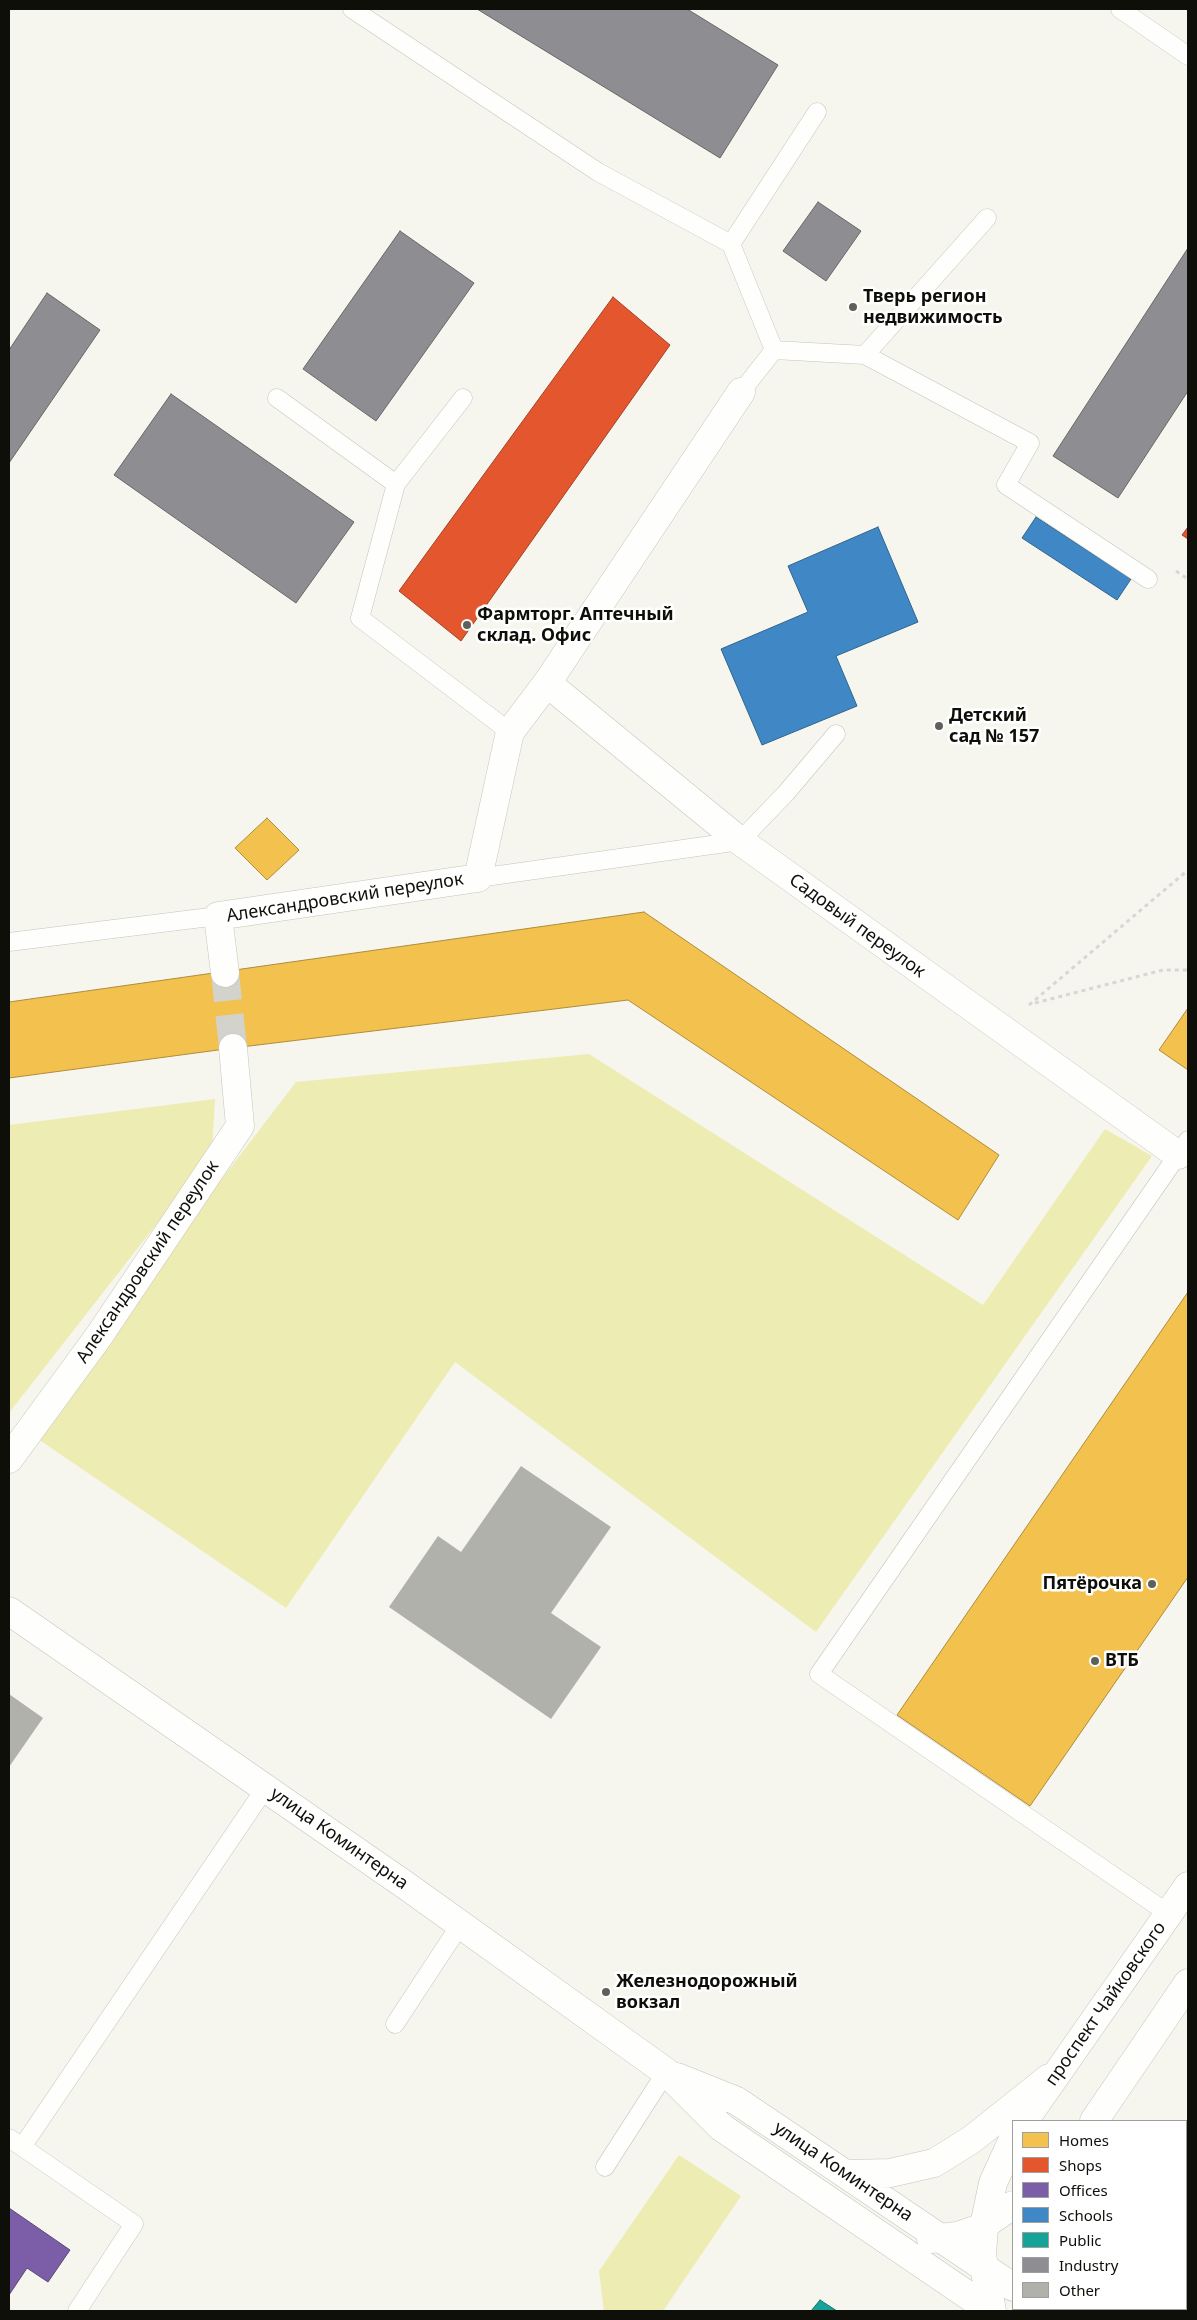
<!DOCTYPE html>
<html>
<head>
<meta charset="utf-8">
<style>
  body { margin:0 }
  #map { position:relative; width:1197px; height:2320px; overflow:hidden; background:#f6f6ee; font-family:"Noto Sans",sans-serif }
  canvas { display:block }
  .frame { position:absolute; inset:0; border:10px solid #0f0f0a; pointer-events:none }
  .legend { position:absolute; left:1012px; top:2120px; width:175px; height:190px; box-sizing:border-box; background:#fff; border:1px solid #9f9f9d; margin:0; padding:6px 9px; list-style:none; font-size:15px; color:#0f0f0a }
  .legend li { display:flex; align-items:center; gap:10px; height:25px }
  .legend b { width:25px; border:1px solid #9f9f9d }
</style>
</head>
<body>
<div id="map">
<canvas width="1197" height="2320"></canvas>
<div class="frame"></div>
<ul class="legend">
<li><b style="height:14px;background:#f2c14e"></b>Homes</li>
<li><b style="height:14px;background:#e4572e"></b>Shops</li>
<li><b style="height:14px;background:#7b5ea7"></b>Offices</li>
<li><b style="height:14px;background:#3f88c5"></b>Schools</li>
<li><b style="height:14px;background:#17a398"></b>Public</li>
<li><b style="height:14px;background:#8d8d92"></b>Industry</li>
<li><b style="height:14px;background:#b1b1ab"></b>Other</li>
</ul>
</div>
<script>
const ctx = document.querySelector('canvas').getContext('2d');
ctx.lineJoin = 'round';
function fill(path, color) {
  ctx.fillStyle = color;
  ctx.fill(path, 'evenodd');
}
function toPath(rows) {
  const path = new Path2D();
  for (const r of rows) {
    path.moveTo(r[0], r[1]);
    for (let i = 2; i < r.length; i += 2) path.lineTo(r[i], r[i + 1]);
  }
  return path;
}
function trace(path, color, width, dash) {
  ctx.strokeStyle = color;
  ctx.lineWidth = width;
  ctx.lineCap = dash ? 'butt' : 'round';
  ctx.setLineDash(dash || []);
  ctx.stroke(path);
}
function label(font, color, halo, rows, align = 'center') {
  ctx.font = font + ' "Noto Sans",sans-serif';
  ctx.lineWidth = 5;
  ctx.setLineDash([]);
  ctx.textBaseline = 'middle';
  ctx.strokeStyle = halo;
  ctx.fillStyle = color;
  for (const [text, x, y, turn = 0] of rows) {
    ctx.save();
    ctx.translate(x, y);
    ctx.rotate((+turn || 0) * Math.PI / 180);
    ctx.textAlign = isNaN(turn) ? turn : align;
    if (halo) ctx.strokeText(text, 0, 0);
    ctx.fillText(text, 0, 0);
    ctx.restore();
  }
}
fill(toPath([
  [589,1054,983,1305,1105,1129,1152,1156,816,1632,455,1362,286,1608,38,1439,172,1244,296,1082],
  [215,1099,212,1153,9,1413,9,1125],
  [679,2155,741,2196,663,2311,604,2311,599,2271]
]), '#edecb3');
const homes = toPath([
  [267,818,299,850,267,880,235,848,267,818],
  [644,912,999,1155,958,1220,628,1000,233,1048,9,1078,9,1002,644,912],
  [1188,1008,1188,1070,1159,1050,1188,1008],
  [1188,1292,1188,1577,1030,1806,897,1715,1188,1292]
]);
fill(homes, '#f2c14e');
trace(homes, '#ae8c3a', 1);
const shops = toPath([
  [613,297,670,345,461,641,399,591,613,297],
  [1188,527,1188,539,1182,535,1188,527]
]);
fill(shops, '#e4572e');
trace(shops, '#a44123', 1);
const offices = toPath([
  [9,2208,70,2250,48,2282,27,2268,9,2295,9,2208]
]);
fill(offices, '#7b5ea7');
trace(offices, '#5b4678', 1);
const schools = toPath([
  [1036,517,1131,579,1117,600,1022,538,1036,517],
  [878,527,918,622,836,656,857,706,762,745,721,649,808,612,788,566,878,527]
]);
fill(schools, '#3f88c5');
trace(schools, '#31648d', 1);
const public = toPath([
  [820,2300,837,2311,811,2311,820,2300]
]);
fill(public, '#17a398');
trace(public, '#15776d', 1);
const industry = toPath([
  [477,9,687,9,778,65,720,158,477,9],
  [818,202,861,231,826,281,783,251,818,202],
  [400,231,474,283,376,421,303,369,400,231],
  [1188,248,1188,391,1118,498,1053,456,1188,248],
  [47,293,100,330,9,463,9,350,47,293],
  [171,394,354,522,296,603,114,475,171,394]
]);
fill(industry, '#8d8d92');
trace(industry, '#676769', 1);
fill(toPath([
  [521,1466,611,1527,551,1613,601,1647,551,1719,389,1607,438,1536,461,1552],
  [9,1694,43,1718,9,1767]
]), '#b1b1ab');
trace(toPath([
  [225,973,233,1048]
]), '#d3d3cc', 28, [28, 14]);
const service = toPath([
  [352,9,598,172,731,244,774,350],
  [1120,9,1188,56],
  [731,244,817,112],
  [865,355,1030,443,1006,485,1148,579],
  [741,392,774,350,865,355,987,218],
  [277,398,396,484],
  [463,398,396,484,360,618,510,732],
  [478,878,740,841,786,793,836,734],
  [9,942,218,916],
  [1169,1914,819,1674,1188,1140],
  [395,2024,460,1925],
  [9,2138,134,2224,77,2311],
  [22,2147,266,1787],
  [605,2167,666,2072],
  [1186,2181,1188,2178]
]);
const minor = toPath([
  [547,683,740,841,1178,1155],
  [225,973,218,916,478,878,510,732,547,683,741,392],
  [9,1459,99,1336,240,1126,233,1048]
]);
const secondary = toPath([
  [9,1611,408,1887,666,2072,721,2127,991,2311],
  [677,2077,737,2101,1013,2287],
  [845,2174,890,2173,934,2163,971,2140,1049,2078],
  [931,2239,957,2236,978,2229,1013,2205],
  [1045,2309,1049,2311]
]);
const primary = toPath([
  [1024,2121,1188,1886],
  [1094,2121,1188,1983],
  [1074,2309,1075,2311],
  [992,2311,982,2255,984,2226,993,2183,1013,2139]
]);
trace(service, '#c4c4be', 19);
trace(minor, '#c4c4be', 29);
trace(secondary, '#c4c4be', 29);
trace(primary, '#c4c4be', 29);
trace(toPath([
  [1176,571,1188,579],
  [1035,1003,1163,970,1188,970],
  [1029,1005,1188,870],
  [1186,2219,1188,2216],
  [1186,2257,1188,2269]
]), '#d7d7d4', 3, [4, 4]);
trace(service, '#fefefc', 18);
trace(minor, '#fefefc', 28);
trace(secondary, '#fefefc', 28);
trace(primary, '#fefefc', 28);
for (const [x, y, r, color] of [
  [853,307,5,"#60605a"],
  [467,625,5,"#60605a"],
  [939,726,5,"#60605a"],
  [1152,1584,5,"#60605a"],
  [1095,1661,5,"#60605a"],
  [606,1992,5,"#60605a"]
]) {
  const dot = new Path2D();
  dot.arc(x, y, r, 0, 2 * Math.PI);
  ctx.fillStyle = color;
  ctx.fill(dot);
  trace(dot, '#fff', 2);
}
label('bold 18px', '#0f0f0a', '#fff', [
  ["Тверь регион",863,297],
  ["недвижимость",863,318],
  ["Фармторг. Аптечный",477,615],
  ["склад. Офис",477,636],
  ["Детский",949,716],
  ["сад № 157",949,737],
  ["Пятёрочка",1142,1584,"right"],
  ["ВТБ",1105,1661],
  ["Железнодорожный",616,1982],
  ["вокзал",616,2003]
], 'left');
label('18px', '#0f0f0a', '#fff', [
  ["Александровский переулок",345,898,-9],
  ["Садовый переулок",857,926,36],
  ["Александровский переулок",148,1262,-56],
  ["улица Коминтерна",339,1839,35],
  ["проспект Чайковского",1106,2004,-55],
  ["улица Коминтерна",843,2172,34]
]);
</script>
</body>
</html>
